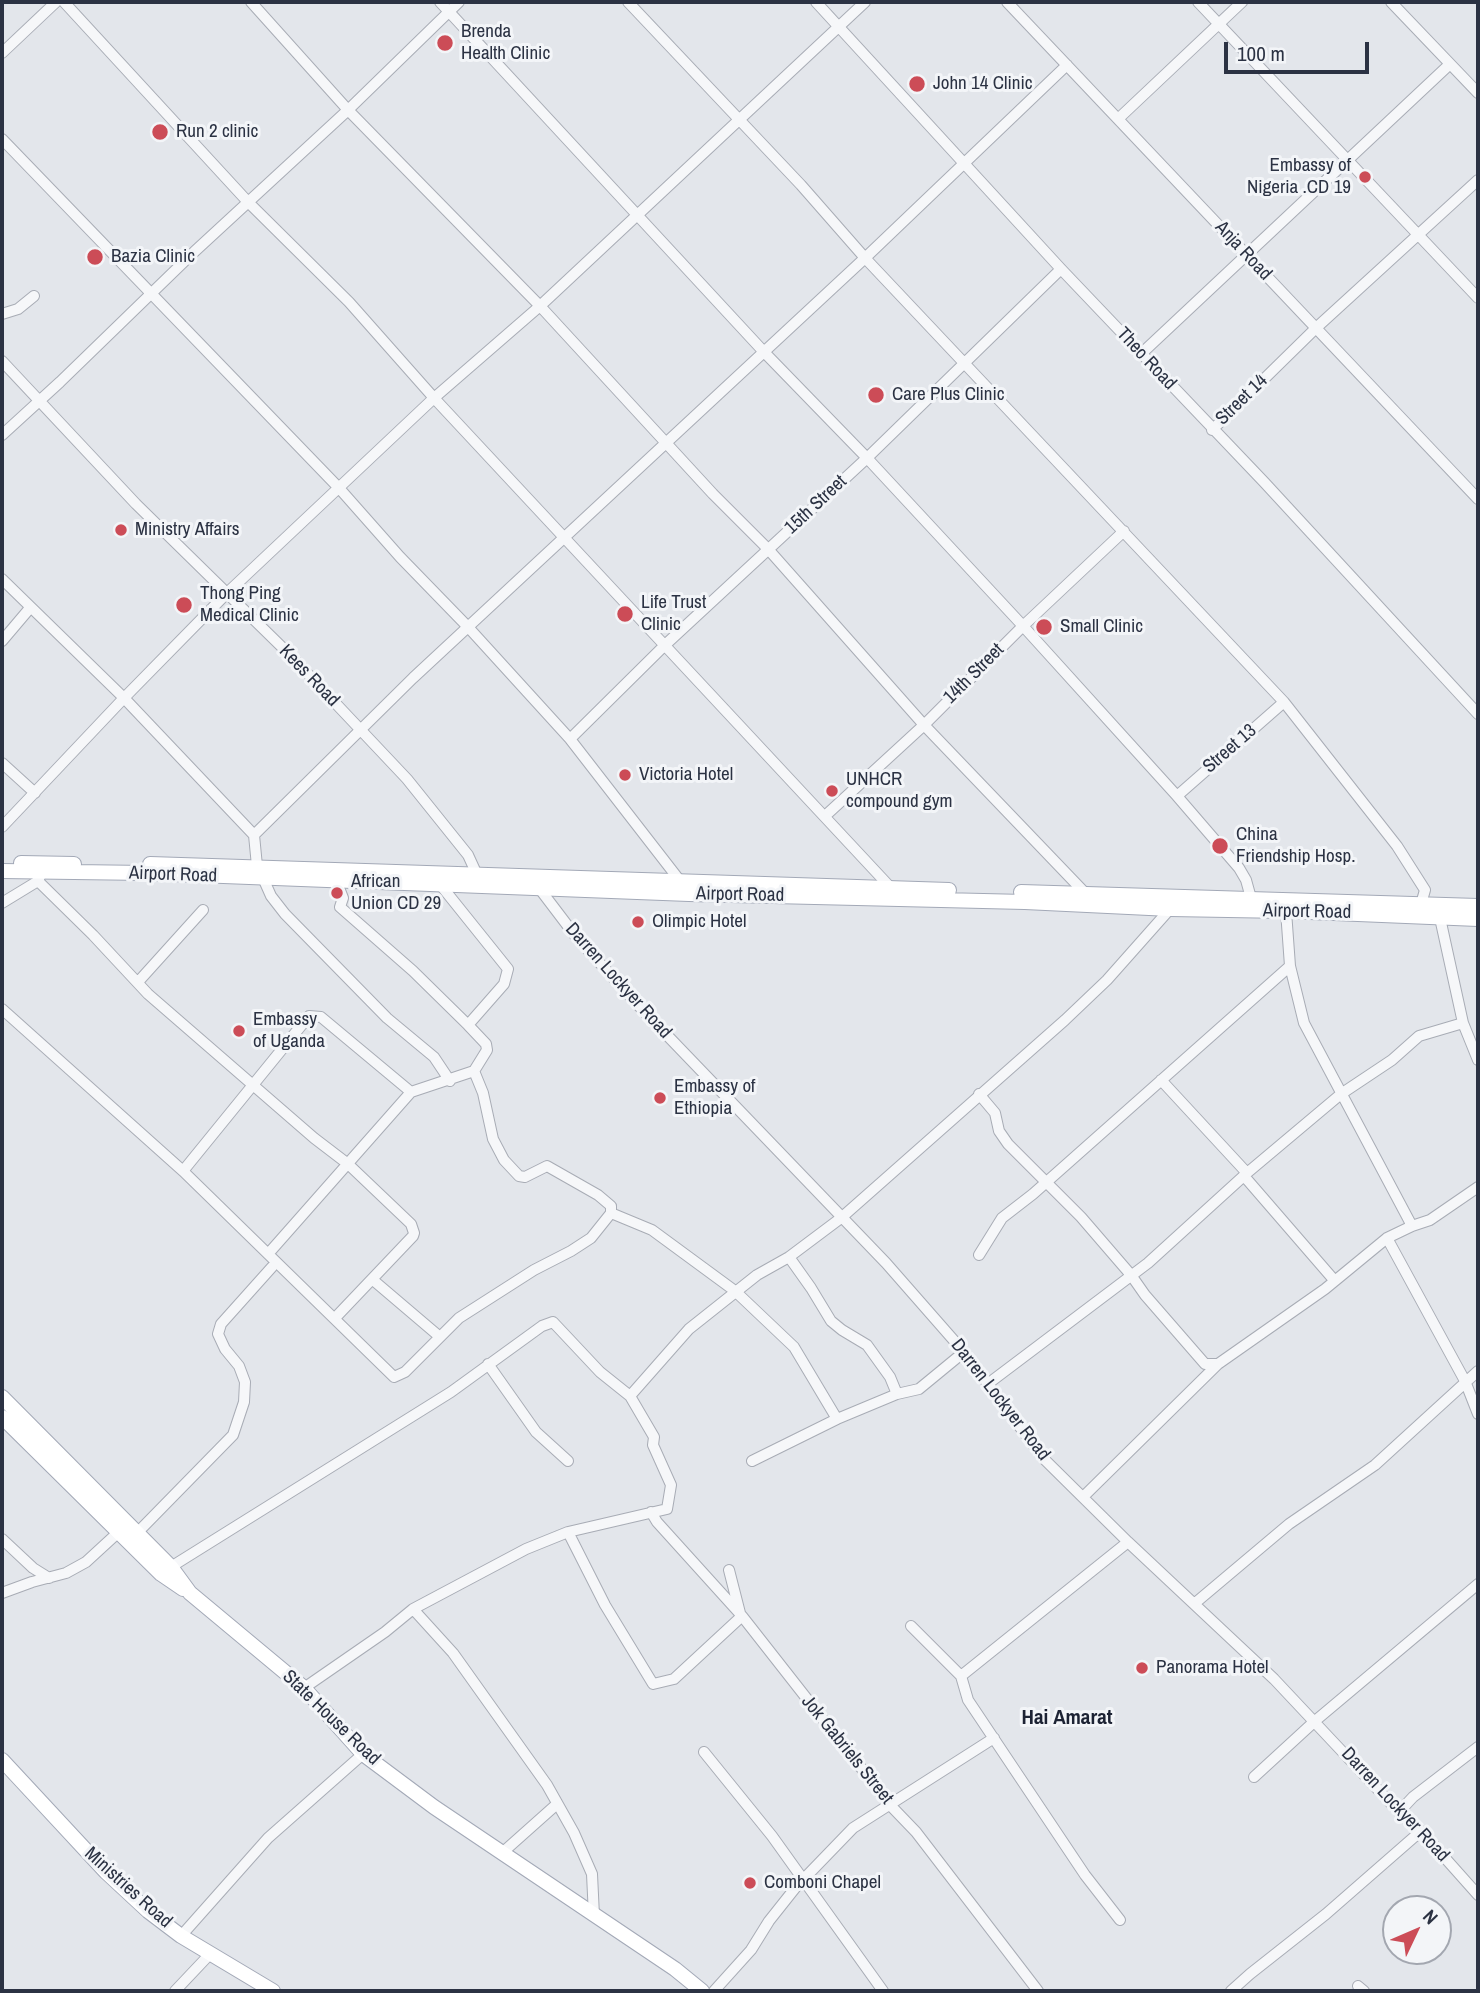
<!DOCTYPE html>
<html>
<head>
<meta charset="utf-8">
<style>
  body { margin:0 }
  #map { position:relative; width:1480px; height:1993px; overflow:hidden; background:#e3e6eb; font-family:"Archivo Narrow",sans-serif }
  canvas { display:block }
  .frame { position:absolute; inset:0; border:4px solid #2b3243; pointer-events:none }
  .north { position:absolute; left:1382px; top:1895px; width:70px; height:70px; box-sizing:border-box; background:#f3f5f8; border:2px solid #a3a7b0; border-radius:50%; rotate:46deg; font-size:19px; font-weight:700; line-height:28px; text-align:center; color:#2b3243 }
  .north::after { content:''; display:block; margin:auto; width:24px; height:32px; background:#cc4c57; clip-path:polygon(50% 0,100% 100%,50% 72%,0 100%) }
  .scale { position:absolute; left:1224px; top:42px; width:145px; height:32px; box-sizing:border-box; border:4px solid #2b3243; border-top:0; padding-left:9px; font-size:21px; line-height:24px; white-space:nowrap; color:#2b3243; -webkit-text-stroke:5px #f3f5f8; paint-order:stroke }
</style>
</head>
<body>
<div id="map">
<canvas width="1480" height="1993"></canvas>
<div class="frame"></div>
<div class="north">N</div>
<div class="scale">100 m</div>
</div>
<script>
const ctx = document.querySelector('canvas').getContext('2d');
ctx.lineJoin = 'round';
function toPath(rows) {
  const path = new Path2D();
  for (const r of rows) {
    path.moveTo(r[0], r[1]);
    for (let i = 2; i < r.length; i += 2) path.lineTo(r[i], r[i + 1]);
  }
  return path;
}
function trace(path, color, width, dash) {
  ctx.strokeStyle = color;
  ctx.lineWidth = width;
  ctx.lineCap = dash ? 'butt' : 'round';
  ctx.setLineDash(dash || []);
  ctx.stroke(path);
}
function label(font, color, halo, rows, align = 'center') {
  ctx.font = font + ' "Archivo Narrow",sans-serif';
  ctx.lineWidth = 6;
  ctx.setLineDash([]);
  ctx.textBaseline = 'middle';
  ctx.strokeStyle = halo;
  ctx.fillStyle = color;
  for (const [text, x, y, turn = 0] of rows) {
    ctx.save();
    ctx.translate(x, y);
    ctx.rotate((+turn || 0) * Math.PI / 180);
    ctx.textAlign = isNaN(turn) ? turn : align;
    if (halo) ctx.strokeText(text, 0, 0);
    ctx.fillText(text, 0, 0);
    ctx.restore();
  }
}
const minor = toPath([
  [64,2,248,202,349,302,434,398,891,888],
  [251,2,348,110,540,306,713,494,768,549,924,725,1085,893,1086,898],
  [440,2,764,352,867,458,1023,626,1177,796,1239,868,1246,880,1251,898],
  [628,2,801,185,865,258,1284,702,1397,846,1425,890,1421,904],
  [816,2,1061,269,1264,482,1478,714],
  [1007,2,1478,499],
  [1198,2,1478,298],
  [1391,2,1478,93],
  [2,53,56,2],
  [1118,119,1242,2],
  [2,139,339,488,400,557,468,627,570,739,684,886],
  [2,314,18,309,34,296],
  [1142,353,1450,64],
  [2,361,136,504,290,655,407,779,468,855,479,879],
  [1212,430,1316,328,1478,180],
  [2,435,60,382,194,252,348,110,459,2],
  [2,579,124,698,254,835,257,866],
  [2,641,30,608],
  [570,739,665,645,867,458,1061,269],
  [2,763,35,793],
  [1177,796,1284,702],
  [825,816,924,725,1023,626,1124,531],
  [2,827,124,698,227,593,434,398,540,306,865,2],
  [254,835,413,678,865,258,1067,65],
  [263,878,271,896,285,914,387,1018,434,1057,450,1081],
  [38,881,93,935,148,994,314,1138,348,1164,411,1224,414,1233,413,1236,335,1318],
  [439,883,508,969,504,984,468,1025],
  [539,888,577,938,638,1005,886,1263,964,1352,1043,1458,1128,1542,1274,1679,1399,1812,1421,1831,1478,1895],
  [2,903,38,881,41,874],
  [1286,911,1290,966,1304,1023,1412,1226],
  [1440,918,1463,1023,1478,1060],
  [138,982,203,910],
  [2,1009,183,1171,394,1377,405,1372,459,1318,534,1270,571,1251,591,1238,611,1213,611,1206,598,1195,547,1166,525,1177,519,1176,504,1160,493,1139,483,1093,474,1071],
  [1161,1080,1247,1173],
  [979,1094,995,1113,999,1131,1008,1144,1081,1217,1131,1275,1145,1295,1205,1364,1218,1364,1325,1289,1387,1238,1412,1226,1430,1220,1478,1187],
  [183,1171,309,1016,321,1017,411,1092],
  [1244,1176,1334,1280],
  [611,1213,652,1230,735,1291,794,1347,837,1419],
  [1387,1238,1465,1381,1478,1414],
  [268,1254,411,1092,474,1071,487,1050,486,1044,468,1025,413,971,340,907,343,898,336,880],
  [979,1255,1002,1218,1033,1194,1290,966],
  [789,1257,811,1288,831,1321,842,1330,867,1345,890,1377,897,1394],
  [373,1280,440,1337],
  [488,1364,536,1432,568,1461],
  [989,1383,1148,1263,1247,1173,1341,1094,1392,1060,1419,1036,1463,1023],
  [752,1461,837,1419,897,1394,919,1389,964,1352],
  [1084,1496,1218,1364],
  [651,1512,657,1522,742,1616,891,1806,916,1832,1038,1991],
  [138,1532,233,1435,244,1402,245,1382,239,1366,225,1349,218,1334,221,1324,272,1267],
  [568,1532,605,1605,653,1684,674,1679,741,1617,729,1570],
  [2,1539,33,1568,49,1578],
  [166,1570,451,1392,542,1326,553,1322,600,1372,630,1396,689,1329,757,1275,789,1257,841,1218,1065,1020,1107,980,1170,909],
  [2,1593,32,1582,66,1573,86,1562,123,1528],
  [1194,1604,1289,1524,1375,1465,1478,1371],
  [413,1609,453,1653,547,1785,574,1833,592,1874,594,1916],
  [911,1626,961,1676,968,1700,1085,1875,1120,1920],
  [961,1676,1128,1542],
  [304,1688,385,1632,413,1609,526,1549,568,1532,667,1509,671,1485,653,1445,654,1437,630,1396],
  [704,1752,772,1836,883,1991],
  [1254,1777,1315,1721,1478,1584],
  [1399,1812,1413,1797,1478,1747],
  [502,1853,557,1804],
  [181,1936,268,1838,363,1754],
  [1358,1986,1364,1991],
  [175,1991,210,1954],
  [714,1991,751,1950,769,1921,796,1887,853,1828,994,1738],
  [1231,1991,1250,1974,1326,1914,1421,1831]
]);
const major = toPath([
  [21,863,74,864],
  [150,864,949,890],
  [2,871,146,873,689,894,1025,902,1170,909,1286,911,1478,919],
  [1021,892,1478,906],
  [2,1397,171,1567,190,1593,304,1688,363,1754,434,1807,675,1969,702,1991],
  [2,1417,161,1574,183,1589],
  [2,1760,106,1872,148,1911,181,1936,273,1991]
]);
trace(minor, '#a8acb5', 12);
trace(major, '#a3a9b7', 16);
trace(minor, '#f6f7f9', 10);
trace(major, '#fff', 14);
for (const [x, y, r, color] of [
  [445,43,9,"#cc4c57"],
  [917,84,9,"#cc4c57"],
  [160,132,9,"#cc4c57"],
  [1365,177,7,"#cc4c57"],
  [95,257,9,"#cc4c57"],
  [876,395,9,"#cc4c57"],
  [121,530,7,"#cc4c57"],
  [184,605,9,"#cc4c57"],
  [625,614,9,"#cc4c57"],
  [1044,627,9,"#cc4c57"],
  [625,775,7,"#cc4c57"],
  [832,791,7,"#cc4c57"],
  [1220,846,9,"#cc4c57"],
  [337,893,7,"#cc4c57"],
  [638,922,7,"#cc4c57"],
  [239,1031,7,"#cc4c57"],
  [660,1098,7,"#cc4c57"],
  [1142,1668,7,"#cc4c57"],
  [750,1883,7,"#cc4c57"]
]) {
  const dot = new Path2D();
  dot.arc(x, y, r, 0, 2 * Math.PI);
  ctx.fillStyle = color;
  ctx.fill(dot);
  trace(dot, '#f3f5f8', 2.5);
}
label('19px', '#2b3243', '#f3f5f8', [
  ["Brenda",461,32],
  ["Health Clinic",461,54],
  ["John 14 Clinic",933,84],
  ["Run 2 clinic",176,132],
  ["Embassy of",1351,166,"right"],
  ["Nigeria .CD 19",1351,188,"right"],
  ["Bazia Clinic",111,257],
  ["Care Plus Clinic",892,395],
  ["Ministry Affairs",135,530],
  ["Thong Ping",200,594],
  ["Medical Clinic",200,616],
  ["Life Trust",641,603],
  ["Clinic",641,625],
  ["Small Clinic",1060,627],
  ["Victoria Hotel",639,775],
  ["UNHCR",846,780],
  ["compound gym",846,802],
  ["China",1236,835],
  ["Friendship Hosp.",1236,857],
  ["African",351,882],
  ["Union CD 29",351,904],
  ["Olimpic Hotel",652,922],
  ["Embassy",253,1020],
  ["of Uganda",253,1042],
  ["Embassy of",674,1087],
  ["Ethiopia",674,1109],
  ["Panorama Hotel",1156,1668],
  ["Comboni Chapel",764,1883]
], 'left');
label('19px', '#2b3243', '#f3f5f8', [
  ["Anja Road",1243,251,47],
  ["Theo Road",1146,359,47],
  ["Street 14",1242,400,-44],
  ["15th Street",816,505,-43],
  ["14th Street",974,674,-45],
  ["Kees Road",309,676,46],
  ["Street 13",1230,749,-41],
  ["Airport Road",173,875,2],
  ["Airport Road",740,895,1],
  ["Airport Road",1307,912,1],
  ["Darren Lockyer Road",618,981,48],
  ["Darren Lockyer Road",1000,1400,52],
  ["State House Road",331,1718,44],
  ["Jok Gabriels Street",847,1750,51],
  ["Darren Lockyer Road",1395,1805,47],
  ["Ministries Road",128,1888,42]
]);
label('bold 21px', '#1d2334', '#f3f5f8', [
  ["Hai Amarat",1067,1718]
]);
</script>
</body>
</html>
